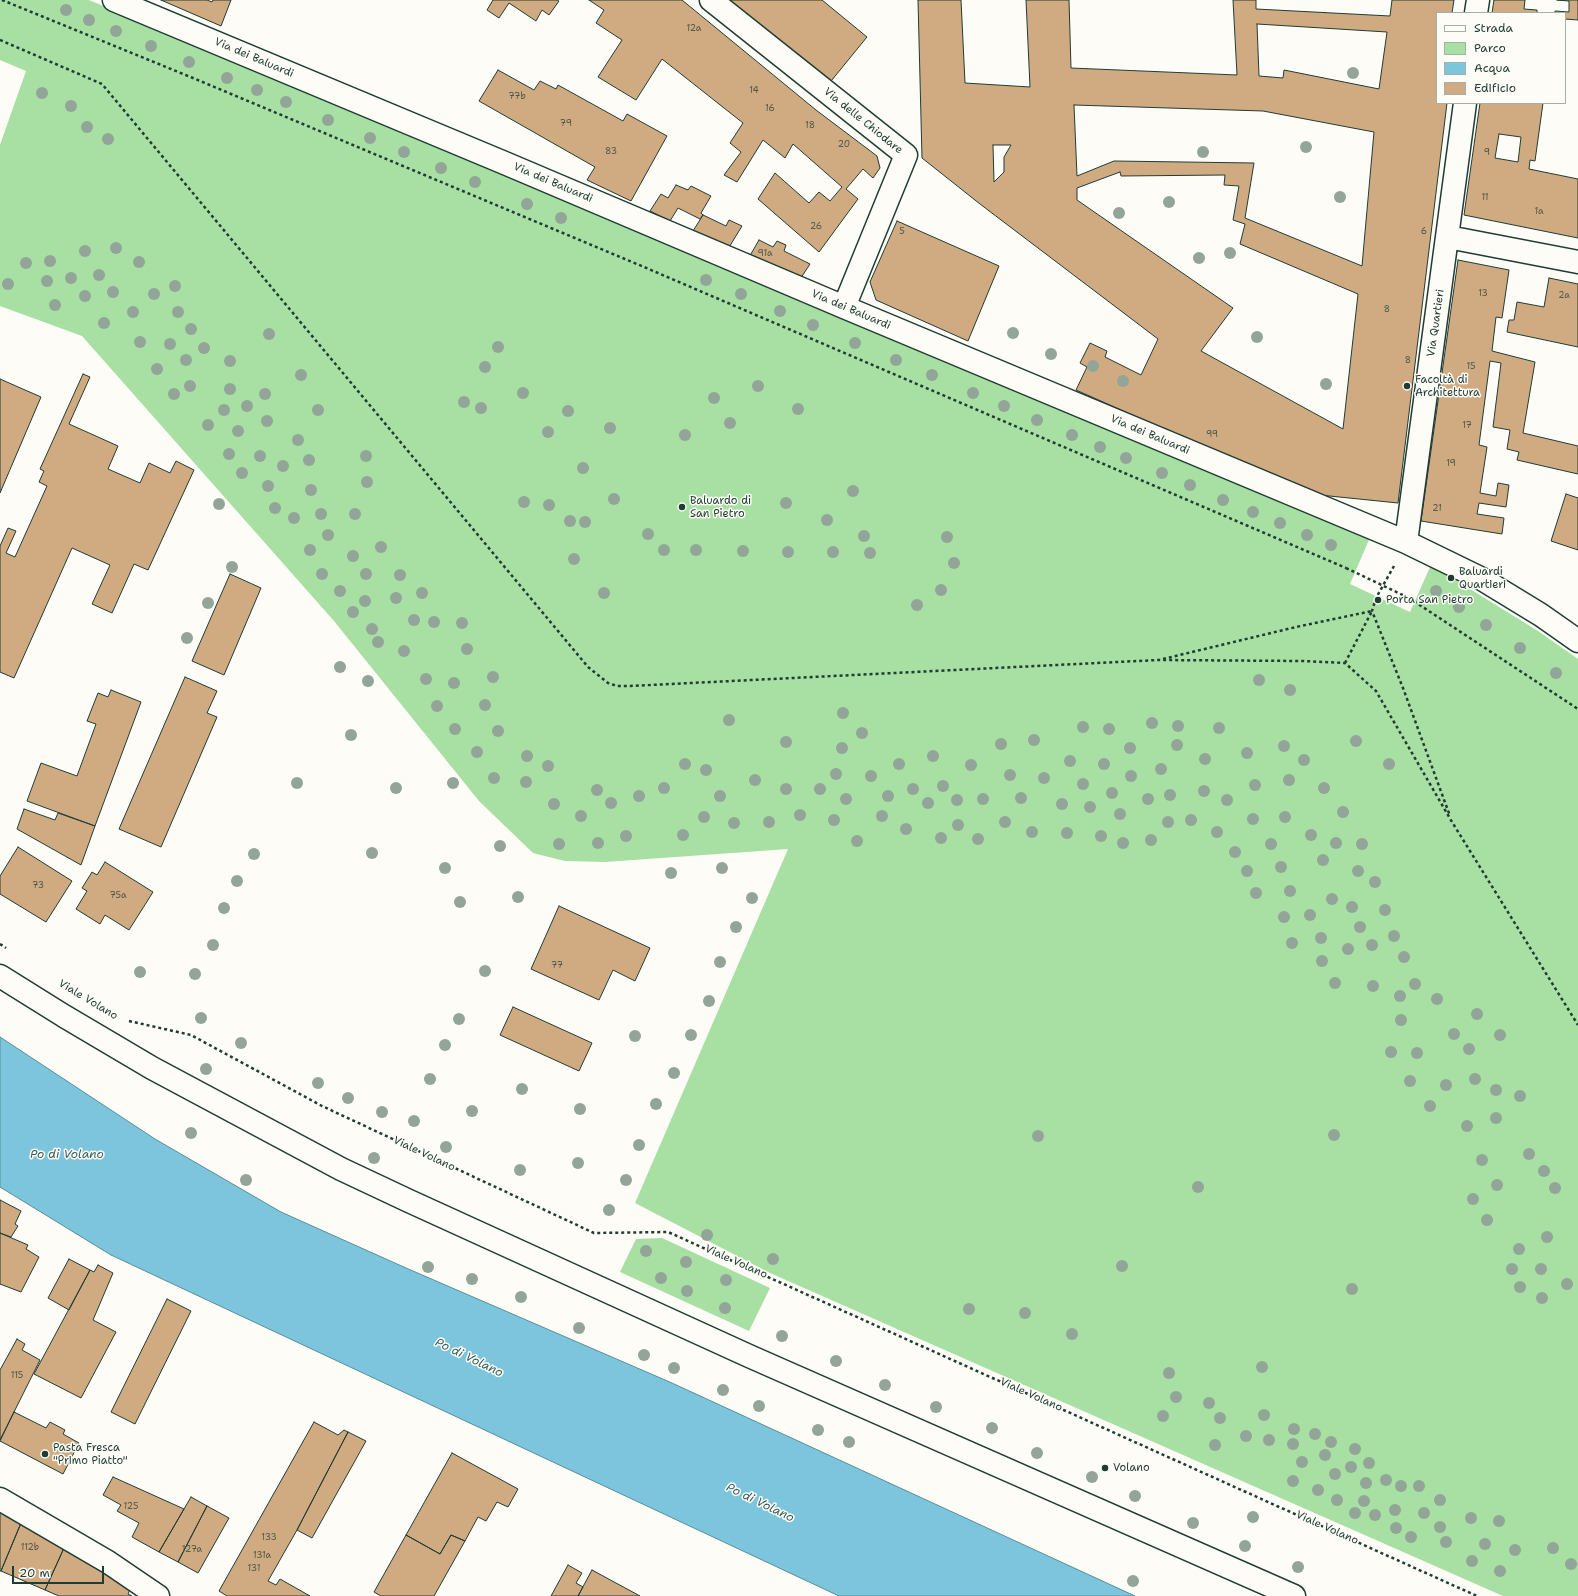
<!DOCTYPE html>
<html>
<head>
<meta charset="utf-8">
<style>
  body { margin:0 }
  #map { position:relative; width:1578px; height:1596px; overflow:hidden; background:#fdfcf7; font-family:"Shantell Sans",sans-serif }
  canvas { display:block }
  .legend { position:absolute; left:1436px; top:12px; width:130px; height:92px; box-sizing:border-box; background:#fdfcf7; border:1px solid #a4b0a9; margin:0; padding:5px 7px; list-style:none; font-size:12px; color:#1f3d34 }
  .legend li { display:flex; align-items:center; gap:8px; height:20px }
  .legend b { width:20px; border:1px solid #a4b0a9 }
  .scale { position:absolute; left:12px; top:1566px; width:92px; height:18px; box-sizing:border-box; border:2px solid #1f3d34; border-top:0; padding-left:5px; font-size:12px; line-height:14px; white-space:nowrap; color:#1f3d34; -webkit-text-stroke:3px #fdfcf7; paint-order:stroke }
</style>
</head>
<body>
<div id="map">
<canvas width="1578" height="1596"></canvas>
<ul class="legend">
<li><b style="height:5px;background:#fdfcf7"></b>Strada</li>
<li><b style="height:11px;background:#a8dfa3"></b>Parco</li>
<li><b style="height:11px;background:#7cc5dd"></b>Acqua</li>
<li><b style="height:11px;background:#d0ab82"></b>Edificio</li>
</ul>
<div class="scale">20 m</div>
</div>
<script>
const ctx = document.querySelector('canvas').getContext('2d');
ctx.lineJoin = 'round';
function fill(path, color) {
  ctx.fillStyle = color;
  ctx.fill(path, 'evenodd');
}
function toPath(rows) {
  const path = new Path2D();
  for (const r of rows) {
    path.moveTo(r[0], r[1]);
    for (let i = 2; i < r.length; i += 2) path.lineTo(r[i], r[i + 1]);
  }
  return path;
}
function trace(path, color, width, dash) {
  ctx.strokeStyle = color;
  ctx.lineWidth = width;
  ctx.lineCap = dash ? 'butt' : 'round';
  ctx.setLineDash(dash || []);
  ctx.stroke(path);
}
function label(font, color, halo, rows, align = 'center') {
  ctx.font = font + ' "Shantell Sans",sans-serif';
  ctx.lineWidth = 3;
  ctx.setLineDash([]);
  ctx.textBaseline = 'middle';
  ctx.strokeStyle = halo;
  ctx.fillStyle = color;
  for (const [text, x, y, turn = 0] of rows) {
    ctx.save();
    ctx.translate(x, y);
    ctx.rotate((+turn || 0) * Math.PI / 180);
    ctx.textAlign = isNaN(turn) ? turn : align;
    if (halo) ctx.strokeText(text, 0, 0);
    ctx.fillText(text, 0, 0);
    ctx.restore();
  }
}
fill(toPath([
  [0,0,89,0,215,52,1371,535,1350,584,1410,612,1431,565,1538,631,1578,659,1578,1596,1503,1596,770,1273,635,1203,788,849,605,862,565,861,533,853,479,801,334,621,82,336,0,306,0,145,26,71,0,60],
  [662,1238,770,1288,749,1331,620,1272,636,1239]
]), '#a8dfa3');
const water = toPath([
  [0,1037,155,1139,281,1212,406,1268,672,1383,1135,1596,839,1596,111,1255,0,1187,0,1037]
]);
fill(water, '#7cc5dd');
trace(water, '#578f99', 1);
const building = toPath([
  [161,0,207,0,212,2,213,0,231,0,221,26,161,0],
  [493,0,557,0,559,1,549,15,542,10,536,21,509,3,499,18,487,10,493,0],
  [589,0,682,0,816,110,877,156,880,168,873,178,863,169,846,189,858,199,819,252,758,199,775,173,809,203,819,192,830,201,842,187,793,144,785,158,763,140,737,182,724,175,741,152,730,143,743,123,662,59,636,100,598,77,622,40,596,23,604,10,589,0],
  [721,0,822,0,867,37,827,86,721,0],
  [918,0,961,0,965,83,1030,87,1026,0,1069,0,1071,68,1237,75,1233,0,1256,0,1256,9,1390,16,1392,0,1454,0,1452,13,1437,13,1437,103,1447,103,1398,503,1310,494,1076,390,1087,367,1080,363,1090,343,1107,351,1105,357,1141,375,1158,339,980,204,922,158,918,0],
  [1257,24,1387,32,1379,89,1284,70,1283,78,1259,76,1257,24],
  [1074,105,1263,111,1374,132,1362,266,1245,218,1254,163,1114,161,1077,176,1074,105],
  [993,145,1011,145,1004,157,1004,172,994,182,993,145],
  [1120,172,1121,176,1225,175,1224,185,1239,186,1233,220,1245,224,1240,244,1358,294,1343,429,1201,351,1233,308,1077,200,1077,188,1120,172],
  [1494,0,1525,0,1524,9,1537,10,1537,13,1492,13,1494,0],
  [1557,0,1578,0,1578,20,1565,19,1565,13,1555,13,1555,11,1569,12,1569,1,1557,0],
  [498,70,534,90,540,81,556,89,558,85,623,121,627,114,667,136,631,201,587,180,595,167,479,101,498,70],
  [1480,103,1543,103,1535,161,1530,160,1529,169,1578,179,1578,238,1464,215,1480,103],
  [1499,134,1521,137,1518,162,1495,158,1499,134],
  [676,185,688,190,691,186,711,196,701,213,703,215,700,219,678,208,670,221,650,211,661,194,668,198,676,185],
  [703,215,726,226,729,220,742,226,728,249,693,231,703,215],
  [897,221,999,266,968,341,876,300,870,282,897,221],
  [759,240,773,247,777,241,786,245,784,251,810,264,797,284,748,259,759,240],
  [1458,260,1509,270,1502,318,1496,317,1492,351,1535,362,1523,433,1578,446,1578,474,1517,460,1519,452,1507,449,1510,430,1493,427,1501,363,1490,361,1479,445,1487,447,1480,493,1496,496,1498,483,1509,485,1506,507,1479,503,1477,514,1504,518,1502,534,1421,521,1458,260],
  [1549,278,1578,284,1578,347,1507,332,1509,320,1514,320,1517,302,1544,307,1549,278],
  [83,374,90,377,69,424,118,446,108,469,140,483,149,463,170,473,176,461,194,470,148,570,134,564,112,613,92,604,110,565,72,548,14,678,0,672,0,546,8,528,16,531,6,553,15,557,47,486,39,482,44,471,40,469,83,374],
  [0,379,41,397,0,493,0,379],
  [1566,494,1578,498,1578,550,1551,541,1566,494],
  [230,574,261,588,224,675,192,661,230,574],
  [185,677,217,691,207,713,217,717,161,847,119,829,185,677],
  [111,690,141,702,95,826,27,801,41,763,77,776,96,724,87,721,98,693,108,697,111,690],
  [24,809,55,820,58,813,95,826,81,865,17,829,24,809],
  [18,847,72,881,46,922,0,894,0,876,18,847],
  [105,862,153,892,129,930,105,915,100,924,76,909,87,891,82,888,92,872,97,875,105,862],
  [559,906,650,948,635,981,613,970,599,1000,531,969,559,906],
  [513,1007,592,1043,579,1071,500,1035,513,1007],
  [0,1200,21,1211,15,1224,18,1226,11,1237,0,1233,0,1200],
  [0,1233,28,1245,26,1249,39,1257,21,1292,0,1284,0,1233],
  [69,1259,90,1270,69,1310,48,1298,69,1259],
  [98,1265,113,1273,93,1320,116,1332,81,1398,34,1374,90,1270,94,1272,98,1265],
  [167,1299,191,1311,135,1424,111,1412,167,1299],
  [17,1339,25,1344,22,1350,40,1360,0,1440,0,1370,17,1339],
  [14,1412,46,1428,50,1422,65,1430,63,1434,79,1443,63,1474,0,1441,14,1412],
  [314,1422,338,1435,344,1430,348,1432,297,1530,268,1581,276,1585,280,1579,310,1596,227,1596,219,1591,314,1422],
  [348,1432,366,1441,312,1538,297,1530,348,1432],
  [452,1453,518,1489,508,1507,497,1502,486,1521,478,1517,465,1541,451,1535,440,1554,406,1535,452,1453],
  [113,1477,184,1509,159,1552,132,1537,139,1523,117,1511,121,1505,103,1495,113,1477],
  [191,1497,207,1506,178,1562,159,1552,191,1497],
  [207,1506,229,1518,198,1573,178,1562,207,1506],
  [0,1511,21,1523,1,1571,0,1571,0,1511],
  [21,1523,64,1548,45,1590,1,1571,21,1523],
  [406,1535,440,1554,451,1535,465,1541,434,1596,381,1596,374,1592,406,1535],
  [64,1548,131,1587,128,1594,132,1596,59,1596,45,1590,64,1548],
  [568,1565,582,1573,576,1583,583,1587,578,1596,551,1596,568,1565],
  [592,1570,640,1596,578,1596,592,1570]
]);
fill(building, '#d0ab82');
trace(building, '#1f3d34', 1);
const minor = toPath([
  [114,0,507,164,844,307,1406,542,1482,579,1541,615,1578,641],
  [711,0,906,155,844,307],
  [1476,13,1478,0],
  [1448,237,1578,262],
  [1406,542,1465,103],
  [0,1499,108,1562,158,1596]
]);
const secondary = toPath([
  [0,976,64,1016,152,1068,341,1169,409,1201,749,1356,1294,1596]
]);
trace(minor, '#1f3d34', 25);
trace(secondary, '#1f3d34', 25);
trace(toPath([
  [2,0,193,78,644,267,1346,568],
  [0,40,102,84,588,667,608,683,617,686,630,686,1158,660,1303,661,1345,663,1376,691,1452,822,1578,1025],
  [1394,566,1376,598,1372,611,1403,688,1450,816],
  [1409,598,1578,709],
  [1163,659,1296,627,1372,611],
  [1345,663,1372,611],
  [0,944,6,948],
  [129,1021,191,1035,322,1106,594,1233,668,1232,1477,1596]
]), '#1f3d34', 2.5, [3, 3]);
trace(minor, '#fdfcf7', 22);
trace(secondary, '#fdfcf7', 22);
trace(toPath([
  [1346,568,1409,598]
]), '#1f3d34', 2.5, [3, 3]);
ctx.fillStyle = '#92a598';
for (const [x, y] of [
  [66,10],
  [89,20],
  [116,31],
  [151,46],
  [189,62],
  [1353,73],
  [227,78],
  [257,90],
  [42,93],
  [286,102],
  [71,106],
  [328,120],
  [87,127],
  [370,138],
  [108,139],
  [1306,147],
  [404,152],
  [1203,152],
  [441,168],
  [475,182],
  [1340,197],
  [1169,202],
  [527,204],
  [1119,213],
  [561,218],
  [116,248],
  [85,251],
  [1230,253],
  [1199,258],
  [50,261],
  [139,262],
  [26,263],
  [99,275],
  [71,278],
  [706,280],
  [47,281],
  [8,284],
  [175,286],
  [113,292],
  [154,294],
  [741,294],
  [85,296],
  [55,305],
  [780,311],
  [133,312],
  [178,312],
  [104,323],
  [813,325],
  [191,329],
  [1013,333],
  [269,334],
  [1257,337],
  [140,342],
  [855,343],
  [170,344],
  [498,347],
  [204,348],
  [1051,354],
  [186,360],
  [896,360],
  [230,361],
  [1093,366],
  [485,367],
  [157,369],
  [301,375],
  [932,375],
  [1123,381],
  [1326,384],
  [190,386],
  [758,386],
  [230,389],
  [523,393],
  [973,393],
  [174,394],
  [265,394],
  [714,398],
  [464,402],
  [247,406],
  [1004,406],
  [481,408],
  [798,409],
  [224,410],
  [318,410],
  [568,411],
  [1037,420],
  [267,421],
  [730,423],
  [208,425],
  [610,428],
  [238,431],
  [548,432],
  [685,435],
  [1072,435],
  [298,440],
  [1100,447],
  [229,454],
  [260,456],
  [366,456],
  [1126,458],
  [309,460],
  [283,466],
  [583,468],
  [242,473],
  [1162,473],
  [367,482],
  [1190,485],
  [268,486],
  [311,490],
  [853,491],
  [614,499],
  [1223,500],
  [524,502],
  [786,503],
  [219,504],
  [549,505],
  [275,508],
  [1253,512],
  [321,514],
  [355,514],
  [294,518],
  [827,520],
  [570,521],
  [585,522],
  [1280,523],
  [648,534],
  [328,535],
  [1307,535],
  [864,536],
  [947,537],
  [1331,545],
  [381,547],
  [310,550],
  [664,550],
  [696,550],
  [743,551],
  [788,552],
  [833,552],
  [870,553],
  [353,556],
  [574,559],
  [954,563],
  [232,567],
  [322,574],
  [366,574],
  [400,575],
  [941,590],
  [340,591],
  [1436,591],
  [422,593],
  [604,593],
  [396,598],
  [365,601],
  [208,603],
  [917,605],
  [1459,607],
  [353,612],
  [414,620],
  [434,622],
  [462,623],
  [1486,625],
  [372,629],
  [187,638],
  [378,642],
  [1520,648],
  [467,649],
  [404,651],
  [340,667],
  [1556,673],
  [493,677],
  [426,679],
  [1259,680],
  [368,681],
  [454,683],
  [1290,690],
  [485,705],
  [437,706],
  [843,713],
  [729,720],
  [1152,723],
  [1178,726],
  [1083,727],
  [1219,728],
  [455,729],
  [1109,729],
  [498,731],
  [862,733],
  [351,735],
  [1034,740],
  [1356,741],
  [786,742],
  [1001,744],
  [1177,745],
  [1284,746],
  [842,748],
  [1130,748],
  [477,752],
  [1247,753],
  [527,756],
  [933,756],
  [1205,759],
  [1304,760],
  [1070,761],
  [685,764],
  [899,764],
  [1104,764],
  [1389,764],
  [971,765],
  [548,766],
  [1161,769],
  [706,770],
  [836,774],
  [1010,775],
  [871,776],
  [1131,776],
  [494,778],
  [1044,778],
  [755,780],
  [1289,780],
  [526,782],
  [297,783],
  [453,783],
  [1083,784],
  [1255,785],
  [943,786],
  [396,788],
  [664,788],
  [1324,788],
  [786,789],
  [820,789],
  [913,789],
  [597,790],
  [1204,791],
  [1112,793],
  [1170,795],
  [639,796],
  [720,796],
  [888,796],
  [1021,798],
  [846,799],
  [983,799],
  [1148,799],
  [957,800],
  [1227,800],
  [611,803],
  [928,803],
  [554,804],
  [1062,804],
  [1090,807],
  [1343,812],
  [1120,814],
  [800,815],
  [581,816],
  [882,816],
  [704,817],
  [1285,817],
  [1253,819],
  [834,820],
  [1191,820],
  [769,822],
  [1005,822],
  [1168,822],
  [734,823],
  [958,825],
  [906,829],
  [1032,832],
  [1217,832],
  [1067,833],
  [683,835],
  [1311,835],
  [626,836],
  [1101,836],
  [941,838],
  [978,839],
  [1151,840],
  [857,841],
  [598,843],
  [1123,843],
  [1336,843],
  [559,844],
  [1271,844],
  [1362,844],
  [500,846],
  [1235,852],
  [372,853],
  [254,854],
  [1323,860],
  [1281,867],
  [445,868],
  [722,868],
  [1247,871],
  [1358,871],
  [671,873],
  [237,881],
  [1375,882],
  [1290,891],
  [1256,893],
  [518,897],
  [752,898],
  [1332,899],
  [460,902],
  [1352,907],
  [224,908],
  [1385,910],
  [1310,915],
  [1284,917],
  [736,927],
  [1360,927],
  [1394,936],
  [1321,938],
  [1292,943],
  [213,945],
  [1372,945],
  [1348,949],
  [1404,957],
  [1322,961],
  [720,962],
  [485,971],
  [140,972],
  [195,974],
  [1335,983],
  [1415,984],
  [1373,986],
  [1400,996],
  [1437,999],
  [709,1001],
  [1477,1014],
  [201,1018],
  [459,1019],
  [1401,1020],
  [1454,1034],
  [691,1035],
  [1500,1035],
  [635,1036],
  [241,1043],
  [445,1045],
  [1469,1049],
  [1391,1052],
  [1417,1053],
  [206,1069],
  [674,1073],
  [430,1079],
  [1475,1079],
  [1410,1081],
  [318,1083],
  [1446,1085],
  [522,1089],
  [1496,1090],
  [1520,1096],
  [348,1098],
  [656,1104],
  [1430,1106],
  [580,1109],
  [472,1111],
  [382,1112],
  [1496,1118],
  [414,1121],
  [1467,1126],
  [191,1133],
  [1334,1135],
  [1038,1136],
  [639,1145],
  [446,1147],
  [1529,1154],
  [374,1158],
  [1482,1160],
  [578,1163],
  [520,1170],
  [1544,1171],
  [246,1180],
  [626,1180],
  [1497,1185],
  [1198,1187],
  [1555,1188],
  [1473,1199],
  [609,1210],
  [1487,1220],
  [707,1235],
  [1547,1237],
  [1519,1249],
  [646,1251],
  [773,1259],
  [686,1262],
  [1122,1266],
  [428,1267],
  [1512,1269],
  [1541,1269],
  [661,1278],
  [472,1279],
  [726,1280],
  [1567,1284],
  [1520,1287],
  [1352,1289],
  [687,1291],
  [521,1297],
  [1542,1298],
  [725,1308],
  [969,1309],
  [1025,1313],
  [579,1328],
  [1072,1334],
  [782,1336],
  [644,1355],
  [836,1361],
  [1262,1367],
  [674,1368],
  [1169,1373],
  [885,1385],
  [723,1390],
  [1176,1397],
  [1209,1403],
  [759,1406],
  [936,1407],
  [1264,1415],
  [1163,1416],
  [1220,1418],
  [992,1428],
  [1294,1429],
  [818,1430],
  [1315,1434],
  [1246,1436],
  [1269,1440],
  [849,1442],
  [1331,1442],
  [1293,1444],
  [1215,1445],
  [1355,1449],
  [1037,1453],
  [1325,1455],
  [1302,1462],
  [1369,1463],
  [1351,1467],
  [1335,1474],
  [1092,1477],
  [1386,1480],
  [1293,1481],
  [1366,1483],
  [1401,1486],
  [1419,1486],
  [1318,1490],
  [1135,1496],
  [1337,1500],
  [1440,1500],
  [1364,1501],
  [1395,1510],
  [1355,1513],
  [1424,1513],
  [1375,1515],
  [1253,1517],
  [1471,1518],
  [1499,1521],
  [1193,1523],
  [1440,1527],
  [1396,1528],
  [1411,1537],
  [1446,1542],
  [1485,1544],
  [1245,1546],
  [1553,1548],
  [1515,1550],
  [1472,1561],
  [1571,1564],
  [1298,1567],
  [1500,1571],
  [1133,1581]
]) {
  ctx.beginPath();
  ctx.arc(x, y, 6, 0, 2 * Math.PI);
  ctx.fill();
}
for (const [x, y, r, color] of [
  [1407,386,4,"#1f3d34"],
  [682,507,4,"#1f3d34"],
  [1451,578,4,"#1f3d34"],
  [1378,600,4,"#1f3d34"],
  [45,1454,4,"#1f3d34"],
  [1105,1468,4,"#1f3d34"]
]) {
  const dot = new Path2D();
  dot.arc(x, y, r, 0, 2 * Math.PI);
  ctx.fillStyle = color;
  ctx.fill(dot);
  trace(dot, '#fdfcf7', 1.5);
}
label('9px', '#4b5848', null, [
  ["12a",694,29],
  ["14",754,91],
  ["77b",517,97],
  ["16",770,109],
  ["79",566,124],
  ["18",810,126],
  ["20",844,145],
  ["83",611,152],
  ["9",1487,153],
  ["11",1485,198],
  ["1a",1539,212],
  ["26",816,227],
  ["5",902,232],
  ["6",1424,232],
  ["91a",765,254],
  ["13",1483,294],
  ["2a",1564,296],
  ["8",1387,310],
  ["8",1408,361],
  ["15",1471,367],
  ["17",1467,426],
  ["99",1212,435],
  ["19",1451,464],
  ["21",1437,509],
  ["73",38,886],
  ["75a",118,896],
  ["77",557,966],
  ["115",17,1376],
  ["125",131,1507],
  ["133",269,1538],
  ["112b",30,1548],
  ["127a",192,1550],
  ["131a",262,1556],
  ["131",254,1569]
]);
label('11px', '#1f3d34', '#fdfcf7', [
  ["Via dei Baluardi",254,58,23],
  ["Via delle Chiodare",863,121,39],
  ["Via dei Baluardi",553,183,23],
  ["Via dei Baluardi",851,310,23],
  ["Via Quartieri",1436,323,-82],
  ["Via dei Baluardi",1150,435,23],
  ["Viale Volano",88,1000,31],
  ["Viale Volano",424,1154,25],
  ["Viale Volano",736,1262,24],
  ["Viale Volano",1031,1395,24],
  ["Viale Volano",1327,1528,24]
]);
label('11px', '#1f3d34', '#fdfcf7', [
  ["Facoltà di",1415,380],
  ["Architettura",1415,393],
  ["Baluardo di",690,501],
  ["San Pietro",690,514],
  ["Baluardi",1459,572],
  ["Quartieri",1459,585],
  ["Porta San Pietro",1386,600],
  ["Pasta Fresca",53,1448],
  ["\"Primo Piatto\"",53,1461],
  ["Volano",1113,1468]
], 'left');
label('italic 12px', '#365f5e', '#fdfcf7', [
  ["Po di Volano",67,1155],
  ["Po di Volano",469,1358,26],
  ["Po di Volano",760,1503,26]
]);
</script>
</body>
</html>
